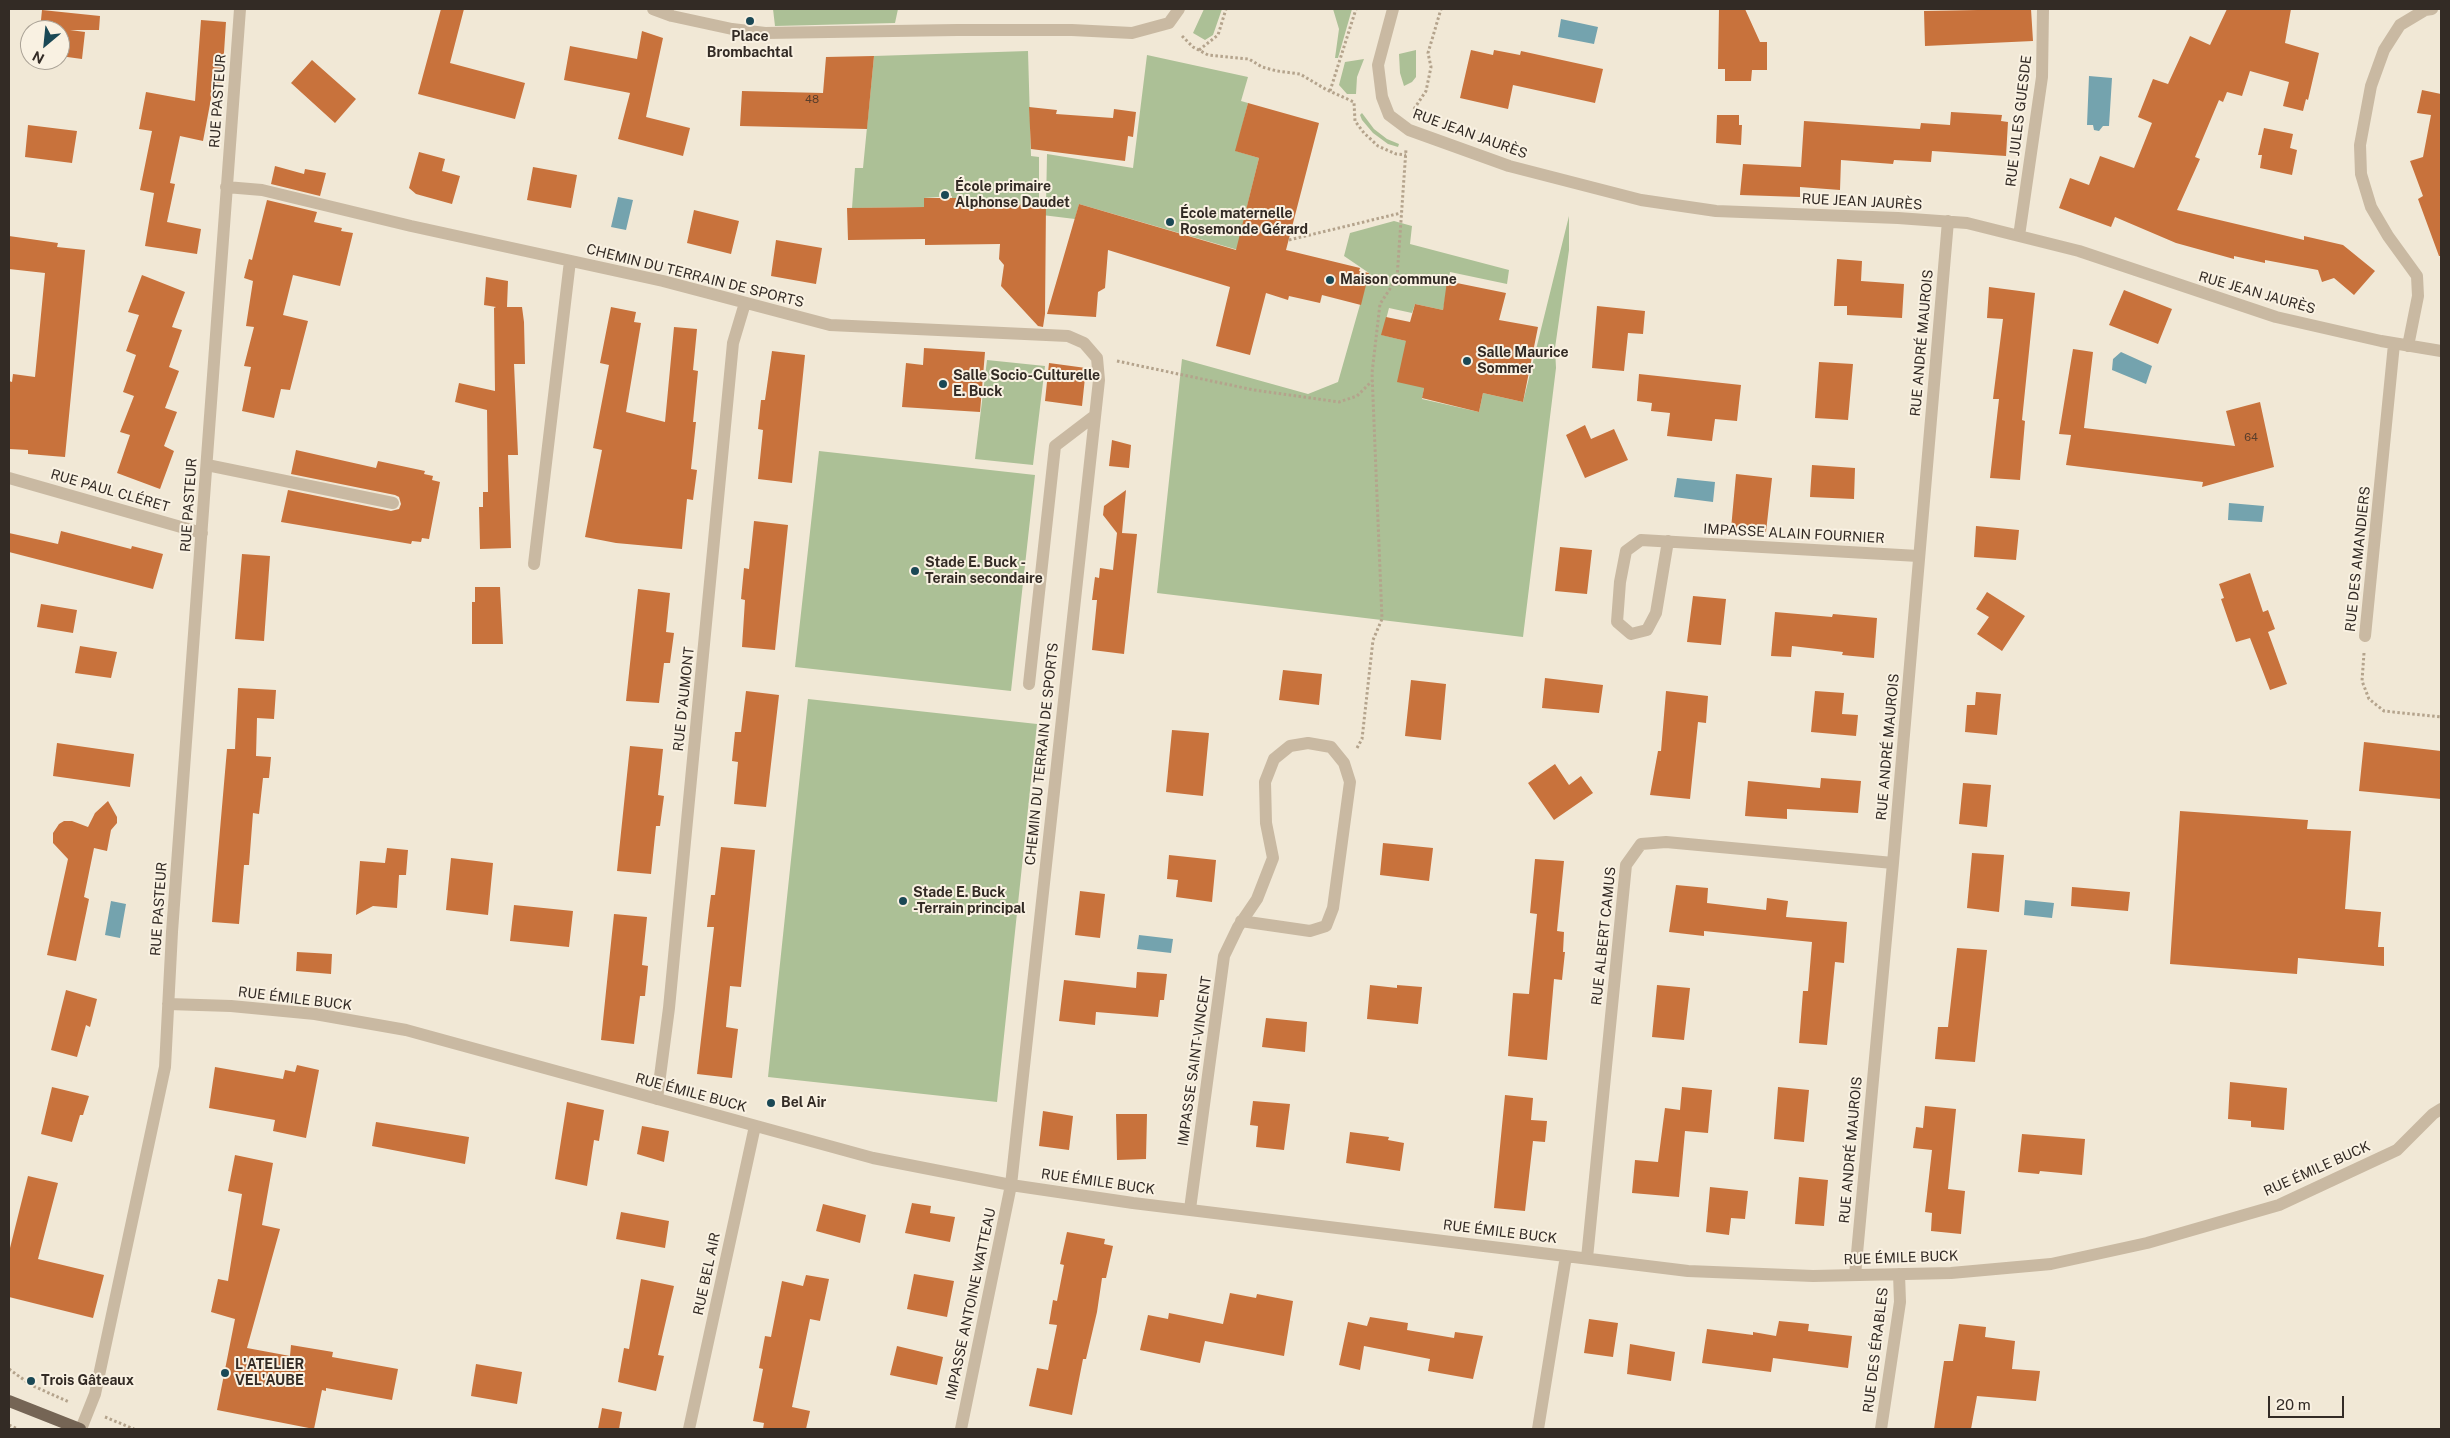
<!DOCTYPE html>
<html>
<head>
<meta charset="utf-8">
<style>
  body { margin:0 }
  #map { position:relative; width:2450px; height:1438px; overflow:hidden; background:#f1e8d6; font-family:"Public Sans",sans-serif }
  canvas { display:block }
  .frame { position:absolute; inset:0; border:10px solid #332b25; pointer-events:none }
  .north { position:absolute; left:20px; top:20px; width:50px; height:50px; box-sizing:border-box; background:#f9f1e2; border:1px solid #aaa296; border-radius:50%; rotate:208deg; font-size:14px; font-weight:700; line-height:20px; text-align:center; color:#332b25 }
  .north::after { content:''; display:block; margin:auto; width:18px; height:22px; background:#1a4855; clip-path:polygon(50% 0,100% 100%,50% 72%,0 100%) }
  .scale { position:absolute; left:2268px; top:1396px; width:76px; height:22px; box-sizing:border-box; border:2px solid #332b25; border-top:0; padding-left:6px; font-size:15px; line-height:18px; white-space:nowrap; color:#332b25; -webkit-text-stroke:4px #f9f1e2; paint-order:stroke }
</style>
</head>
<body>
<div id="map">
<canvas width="2450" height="1438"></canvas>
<div class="frame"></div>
<div class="north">N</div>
<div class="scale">20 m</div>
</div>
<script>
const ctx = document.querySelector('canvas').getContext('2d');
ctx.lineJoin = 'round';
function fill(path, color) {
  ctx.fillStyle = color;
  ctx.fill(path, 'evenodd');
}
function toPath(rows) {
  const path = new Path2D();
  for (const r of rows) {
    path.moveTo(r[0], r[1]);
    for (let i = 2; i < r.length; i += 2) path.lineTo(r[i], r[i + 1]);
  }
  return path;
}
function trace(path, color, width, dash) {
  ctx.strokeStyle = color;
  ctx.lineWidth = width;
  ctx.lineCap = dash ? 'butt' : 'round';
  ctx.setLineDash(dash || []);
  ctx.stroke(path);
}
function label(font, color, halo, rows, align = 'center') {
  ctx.font = font + ' "Public Sans",sans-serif';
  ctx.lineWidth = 4;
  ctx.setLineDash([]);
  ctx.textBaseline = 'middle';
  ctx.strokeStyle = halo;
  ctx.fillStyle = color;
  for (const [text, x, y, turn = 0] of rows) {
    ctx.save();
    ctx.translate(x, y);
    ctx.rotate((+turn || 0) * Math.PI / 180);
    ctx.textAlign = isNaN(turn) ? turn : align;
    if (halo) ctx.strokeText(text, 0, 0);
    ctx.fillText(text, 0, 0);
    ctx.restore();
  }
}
fill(toPath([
  [773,9,898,9,895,23,775,26],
  [1204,9,1222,9,1213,35,1205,40,1193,33],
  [1333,9,1352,9,1338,58,1335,58,1339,29],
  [1416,50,1416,77,1412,82,1404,86,1400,73,1399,54],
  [1028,51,1031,156,1039,157,1039,205,964,206,963,198,952,198,952,196,924,198,924,207,852,208,855,168,863,168,874,56],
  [1147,55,1248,77,1241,101,1248,103,1236,151,1259,158,1240,235,1245,252,1079,204,1075,219,1042,215,1046,206,1047,154,1133,168],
  [1364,59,1357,77,1356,94,1347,94,1339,85,1345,62],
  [1362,113,1374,129,1387,139,1399,144,1398,147,1388,144,1373,133,1362,120,1360,115],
  [1569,216,1569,250,1555,348,1556,368,1523,637,1157,593,1182,359,1308,394,1338,382,1369,273,1344,256,1350,233,1394,221,1412,226,1410,244,1509,270,1507,284,1450,272,1443,310,1415,304,1412,313,1389,308,1382,335,1406,341,1424,388,1422,399,1479,412,1483,393,1523,402],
  [987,360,1045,366,1033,465,975,459],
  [819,451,1035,475,1011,691,795,667],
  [808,699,1037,724,997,1102,768,1077]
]), '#acc096');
fill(toPath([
  [1561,19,1598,27,1594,44,1558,37],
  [2089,76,2112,78,2109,126,2103,126,2099,131,2094,130,2093,125,2087,125],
  [618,197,633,200,626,230,611,227],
  [2121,352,2152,366,2146,384,2112,370,2113,359],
  [1677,478,1715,482,1713,502,1674,497],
  [2229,503,2264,506,2262,522,2228,520],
  [2025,900,2054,903,2052,918,2024,915],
  [111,901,126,904,120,938,105,935],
  [1139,935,1173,939,1171,953,1137,949]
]), '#74a3ae');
fill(toPath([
  [441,9,464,9,450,63,525,83,515,119,418,94],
  [1719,9,1745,9,1760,42,1767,42,1767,70,1752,70,1751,81,1725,81,1725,69,1718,69],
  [2031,9,2033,41,1925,46,1924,11],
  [2227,9,2291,9,2285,43,2319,53,2308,100,2306,99,2303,111,2283,106,2289,82,2250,71,2242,96,2227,92,2223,102,2219,100,2195,157,2200,159,2177,210,2304,240,2304,236,2343,245,2375,271,2354,295,2334,278,2322,282,2318,270,2265,260,2265,263,2234,256,2234,259,2176,243,2115,217,2111,227,2059,208,2070,178,2089,185,2100,156,2134,168,2152,123,2138,117,2153,79,2168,84,2190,36,2210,45],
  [42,10,100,16,99,30,70,30,85,32,82,59,60,56,60,30,40,30],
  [201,20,226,22,222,83,214,83,203,141,180,136,170,183,175,184,167,222,201,229,197,254,145,246,154,193,140,190,152,131,139,129,146,92,195,101],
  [642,31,663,38,646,117,690,128,683,156,618,139,630,93,564,80,570,46,637,59],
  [1471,50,1493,55,1494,50,1520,55,1521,51,1603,69,1595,103,1513,85,1508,109,1460,98],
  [874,56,867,129,740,126,742,91,823,93,826,57],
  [312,60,356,99,335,123,291,83],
  [2422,90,2441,94,2441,256,2439,256,2418,199,2423,196,2410,161,2423,157,2431,115,2417,113],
  [1248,103,1319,123,1286,250,1360,268,1359,271,1369,273,1361,305,1322,295,1320,303,1289,296,1288,300,1266,293,1250,355,1216,346,1230,287,1108,250,1105,288,1098,292,1096,317,1047,314,1079,204,1236,250,1259,158,1235,151],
  [1029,107,1057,110,1056,114,1113,118,1114,109,1136,112,1133,137,1128,136,1125,161,1031,149],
  [1951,112,2002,115,2001,121,2008,122,2006,156,1932,151,1931,162,1894,160,1893,164,1841,160,1840,190,1800,187,1800,197,1740,195,1743,164,1801,167,1804,121,1920,129,1921,123,1950,125],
  [1717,115,1739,115,1739,125,1742,125,1741,145,1716,143],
  [28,125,77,131,72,163,25,157],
  [2264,128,2293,134,2290,148,2297,150,2292,175,2260,168,2262,155,2258,155],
  [419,152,445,159,442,171,460,176,452,204,416,194,409,188],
  [275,166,304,174,305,169,326,173,320,196,271,184],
  [533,167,577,175,571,208,527,200],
  [924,198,963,198,964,206,1046,204,1045,314,1043,327,1038,326,1001,286,1004,265,999,259,1000,244,925,245,925,239,848,240,847,208,924,207],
  [267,200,317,212,314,222,342,228,341,231,353,233,340,286,293,275,283,315,308,321,290,390,281,389,274,418,242,411,251,367,244,366,254,327,246,326,253,281,244,278,249,259,252,260],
  [694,210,739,221,731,254,687,243],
  [9,236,58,243,57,247,85,250,65,457,28,454,28,450,9,449,9,381,12,382,13,374,35,377,45,273,9,269],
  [776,240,822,248,816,284,771,276],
  [1837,259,1862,261,1861,281,1904,284,1902,318,1847,315,1847,306,1834,306],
  [142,275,185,292,172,327,182,330,169,367,179,371,165,408,177,412,164,446,174,451,160,489,117,473,130,435,120,432,134,396,123,392,136,355,126,351,139,315,128,312],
  [486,277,508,281,507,307,522,307,524,322,525,364,514,364,518,455,508,455,511,548,480,549,479,507,483,507,483,492,488,492,487,410,455,402,459,383,495,391,494,308,496,307,484,305],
  [1447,281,1506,293,1499,320,1538,327,1523,402,1483,393,1479,412,1422,398,1424,388,1397,382,1406,341,1381,335,1386,317,1410,322,1415,304,1443,310],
  [1989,287,2035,293,2022,420,2025,421,2020,480,1990,478,1999,399,1993,399,2003,319,1987,318],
  [2124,290,2172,309,2158,344,2109,325],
  [1597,306,1645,311,1643,334,1628,333,1624,371,1592,368],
  [611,307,636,312,634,322,641,323,626,412,665,422,674,327,697,329,693,370,698,371,693,422,696,422,691,469,697,470,693,500,687,499,682,549,616,543,585,537,602,450,593,448,609,365,600,363],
  [924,348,985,352,980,412,902,407,906,363,923,365],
  [2073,349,2093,352,2084,428,2235,446,2226,411,2260,402,2274,467,2202,487,2203,482,2066,465,2071,435,2059,434],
  [772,351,805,355,792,483,758,479,763,430,758,429,761,400,765,400],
  [1819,362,1853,364,1848,420,1815,418],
  [1049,363,1086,368,1082,406,1045,401],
  [1639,374,1741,385,1737,421,1715,419,1712,441,1667,436,1670,413,1651,411,1652,403,1637,401],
  [1585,425,1591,439,1614,429,1628,460,1585,478,1566,435],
  [1112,440,1131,445,1129,468,1109,466],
  [296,450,376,468,378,461,425,471,424,474,433,476,432,480,440,482,429,539,422,538,421,542,412,541,411,544,281,522,288,490,391,511,399,509,401,504,399,497,395,495,291,474],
  [1812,465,1855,468,1854,499,1810,497],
  [1736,474,1772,478,1766,532,1731,529],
  [1126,490,1122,533,1137,534,1124,654,1092,650,1097,600,1092,600,1095,577,1099,578,1100,568,1113,570,1117,533,1103,515,1104,506],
  [754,521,788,525,775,650,742,647,745,600,741,599,744,568,749,569],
  [1976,526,2019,530,2016,560,1974,557],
  [61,531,131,549,132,546,163,554,153,589,9,552,9,533,58,544],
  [1560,547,1592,550,1587,594,1555,591],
  [242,554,270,556,264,641,235,639],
  [2250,573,2263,612,2268,610,2275,629,2268,632,2287,684,2270,690,2250,638,2236,642,2221,599,2224,598,2219,584],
  [475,587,500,587,503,644,472,644,472,602,475,602],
  [638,589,670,593,666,632,674,633,670,663,664,663,659,703,626,701],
  [1987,592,2025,616,2002,651,1977,634,1989,617,1976,609],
  [1693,596,1726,599,1721,645,1687,642],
  [41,604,77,610,73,633,37,627],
  [1775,612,1832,617,1833,614,1877,618,1874,658,1842,655,1843,652,1792,646,1791,657,1771,656],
  [80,646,117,652,111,678,75,673],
  [1283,670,1322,674,1319,705,1279,700],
  [1545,678,1603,685,1599,713,1542,708],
  [1411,680,1446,684,1441,740,1405,736],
  [238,688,276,690,274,719,257,718,256,756,271,757,269,778,263,778,259,814,253,813,249,865,244,865,239,924,212,922,227,749,235,749],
  [746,691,779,695,766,807,734,804,738,762,732,761,735,732,741,732],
  [1666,691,1708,696,1706,723,1698,722,1690,799,1650,795,1658,751,1661,751],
  [1815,691,1844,693,1842,714,1858,715,1856,736,1811,732],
  [1976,692,2001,694,1997,735,1965,732,1967,705,1975,705],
  [1172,730,1209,733,1203,796,1166,792],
  [2364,742,2441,751,2441,799,2359,791],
  [57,743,134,754,130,787,53,776],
  [630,746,663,749,658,795,664,796,660,826,656,826,651,874,617,871],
  [1555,764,1569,785,1581,776,1593,793,1554,820,1528,783],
  [1821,778,1861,781,1858,813,1787,809,1787,819,1745,816,1748,781,1820,788],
  [1963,783,1991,785,1987,827,1959,824],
  [108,801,117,817,117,823,111,830,107,851,94,848,84,897,89,899,76,961,47,955,68,859,53,843,53,833,59,824,64,821,72,821,88,827,95,813],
  [2180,811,2308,820,2307,829,2351,831,2345,909,2381,912,2378,947,2384,947,2384,966,2298,958,2297,974,2170,964],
  [1383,843,1433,848,1429,881,1380,875],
  [721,847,755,850,741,987,730,986,726,1027,738,1029,732,1078,697,1074,714,927,707,927,709,910,711,895,715,895],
  [387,848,408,850,406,875,399,875,397,908,373,906,356,915,360,861,385,863],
  [1972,853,2004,855,1999,912,1967,908],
  [1169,855,1216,860,1212,902,1176,897,1178,880,1167,879],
  [451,858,493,863,488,915,446,910],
  [1535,859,1564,861,1557,931,1564,932,1563,952,1565,952,1562,980,1554,979,1547,1060,1508,1056,1513,993,1529,994,1537,914,1530,913],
  [1676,885,1708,888,1707,903,1766,910,1767,898,1788,901,1786,917,1847,922,1844,963,1835,962,1827,1045,1799,1043,1803,991,1808,991,1812,942,1704,931,1704,936,1669,932],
  [2072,887,2130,892,2128,911,2071,906],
  [1080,891,1105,894,1100,938,1075,935],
  [514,905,573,911,569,947,510,941],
  [614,914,647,917,642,965,648,966,645,996,640,996,634,1044,601,1040],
  [1957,948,1987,950,1975,1062,1935,1059,1938,1027,1948,1027],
  [297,952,332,954,331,974,296,971],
  [1137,972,1167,974,1164,1000,1160,1000,1158,1017,1096,1012,1095,1025,1059,1021,1064,980,1136,988],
  [1370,985,1397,988,1397,985,1422,987,1418,1024,1367,1019],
  [1657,985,1690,988,1684,1040,1652,1037],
  [66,990,97,999,90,1027,86,1025,77,1057,51,1050],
  [1266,1018,1307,1022,1305,1052,1262,1047],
  [297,1065,319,1070,306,1138,273,1131,275,1120,209,1108,215,1067,283,1079,285,1070,295,1072],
  [2230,1082,2287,1088,2284,1130,2251,1127,2251,1121,2228,1119],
  [52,1087,89,1096,83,1115,80,1115,72,1142,41,1134],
  [1682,1087,1712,1090,1708,1133,1685,1131,1679,1197,1632,1193,1635,1160,1658,1162,1665,1108,1680,1110],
  [1778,1087,1809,1090,1804,1142,1774,1139],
  [1505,1095,1533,1098,1531,1120,1547,1121,1545,1142,1533,1141,1525,1211,1494,1208],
  [1253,1101,1290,1104,1284,1150,1256,1147,1258,1126,1250,1125],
  [567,1102,604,1110,599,1141,594,1140,587,1186,555,1179],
  [1925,1106,1956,1109,1948,1189,1965,1191,1961,1234,1931,1231,1932,1213,1925,1212,1932,1150,1913,1148,1916,1127,1923,1128],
  [1043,1111,1073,1116,1069,1150,1039,1146],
  [1116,1114,1147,1114,1146,1159,1117,1160],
  [376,1122,469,1137,465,1164,372,1146],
  [642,1126,669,1131,664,1162,637,1154],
  [1350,1132,1389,1137,1388,1140,1404,1143,1400,1171,1346,1163],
  [2022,1134,2085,1139,2082,1175,2040,1171,2039,1174,2018,1172],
  [235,1155,273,1163,262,1225,280,1229,247,1348,290,1356,291,1345,333,1352,332,1357,398,1369,392,1400,326,1388,326,1391,322,1390,314,1429,217,1410,235,1319,211,1312,218,1279,228,1281,242,1194,228,1191],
  [28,1176,58,1183,38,1259,104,1275,93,1318,9,1297,9,1252],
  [1799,1177,1828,1180,1824,1226,1795,1224],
  [1710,1187,1748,1191,1745,1219,1731,1218,1729,1235,1706,1232],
  [912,1203,931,1206,930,1213,955,1217,950,1242,905,1233],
  [823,1204,866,1215,860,1243,816,1231],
  [621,1212,669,1221,665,1248,616,1239],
  [1067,1232,1105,1239,1104,1244,1113,1246,1106,1278,1102,1278,1097,1312,1086,1359,1083,1359,1072,1415,1029,1406,1037,1368,1048,1370,1057,1325,1049,1324,1053,1300,1057,1301,1064,1265,1060,1264],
  [914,1274,954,1281,947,1317,907,1309],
  [806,1275,829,1279,820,1321,810,1319,792,1407,810,1411,806,1429,763,1429,764,1423,753,1421,763,1369,759,1368,765,1336,771,1337,782,1281,803,1286],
  [641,1279,674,1286,658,1355,664,1356,656,1391,618,1382,624,1348,629,1349],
  [1230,1293,1256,1298,1257,1294,1293,1301,1284,1356,1205,1341,1200,1363,1140,1350,1148,1315,1168,1319,1169,1313,1223,1324],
  [1370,1317,1408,1323,1407,1330,1454,1338,1455,1332,1483,1336,1473,1379,1428,1371,1430,1359,1364,1346,1360,1370,1339,1365,1348,1322,1367,1326],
  [1589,1319,1618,1323,1613,1357,1584,1353],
  [1779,1321,1809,1324,1808,1331,1852,1336,1848,1368,1773,1358,1771,1372,1702,1363,1707,1329,1753,1335,1753,1332,1776,1336],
  [1959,1324,1986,1327,1985,1337,2015,1341,2012,1369,2040,1371,2036,1401,1977,1396,1971,1429,1934,1429,1944,1361,1953,1361],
  [1630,1344,1675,1352,1671,1381,1627,1374],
  [897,1346,943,1357,937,1385,890,1375],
  [476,1364,522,1372,517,1404,471,1396],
  [602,1408,622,1412,619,1429,598,1429]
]), '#c8723c');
trace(toPath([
  [1182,36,1193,47,1208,55,1249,59,1262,67,1277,71,1300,74,1327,90,1354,102,1355,121,1364,133,1378,146,1396,154,1406,155],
  [1199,50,1218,35,1226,9],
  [1330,91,1356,9],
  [1414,109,1426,91,1431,67,1428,53,1441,9],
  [1289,240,1401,213],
  [1117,361,1254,390,1339,402,1357,396,1372,381],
  [2364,653,2362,681,2369,699,2384,711,2441,717],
  [1357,748,1362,739,1373,640,1382,619,1372,373,1380,304,1397,278,1406,149],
  [9,1369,31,1385,69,1402],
  [105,1417,134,1429],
  [9,1425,18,1429]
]), '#b4a38c', 3, [2.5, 2.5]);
trace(toPath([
  [653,9,672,16,732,29,765,33,957,30,1072,30,1132,33,1169,23,1179,9],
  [1393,9,1378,65,1382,97,1389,115,1409,130,1509,166,1641,200,1716,211,1898,218,1967,223,2079,251,2276,317,2381,341,2441,351],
  [226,187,262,190,411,226,663,281,830,325,1068,336,1084,343,1097,358,1099,380,1011,1185,961,1429],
  [2019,236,2042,77,2043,9],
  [2408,346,2418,296,2417,276,2388,236,2371,207,2361,174,2360,145,2371,86,2384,50,2400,25,2425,10,2432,9],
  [207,465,393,503],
  [9,478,202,533],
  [1668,541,1656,613,1647,630,1631,634,1617,622,1620,582,1626,551,1641,540,1918,556],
  [534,564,570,261],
  [2365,636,2394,344],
  [1029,684,1055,446,1093,417],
  [168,1004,231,1006,315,1014,406,1030,873,1158,1011,1185,1133,1203,1688,1271,1813,1276,1951,1273,2051,1264,2147,1243,2279,1205,2397,1150,2433,1114,2441,1109],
  [657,1099,669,1008,733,343,745,303],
  [1190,1209,1224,956,1238,927,1257,899,1273,858,1266,823,1265,782,1274,759,1290,746,1308,743,1331,747,1344,763,1350,782,1333,908,1326,926,1310,931,1241,921],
  [1587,1258,1626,865,1641,844,1666,842,1893,863],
  [1855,1275,1893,863,1948,221],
  [81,1429,95,1394,165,1067,172,932,240,9],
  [689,1429,755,1126],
  [1538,1429,1566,1256],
  [1881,1429,1900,1302,1899,1274]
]), '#c9b9a2', 12);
trace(toPath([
  [9,1401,80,1429]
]), '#756555', 12);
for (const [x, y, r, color] of [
  [750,21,5,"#1a4855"],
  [945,195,5,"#1a4855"],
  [1170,222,5,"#1a4855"],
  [1330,280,5,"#1a4855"],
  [1467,361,5,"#1a4855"],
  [943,384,5,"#1a4855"],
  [915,571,5,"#1a4855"],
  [903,901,5,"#1a4855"],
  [771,1103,5,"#1a4855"],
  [225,1373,5,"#1a4855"],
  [31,1381,5,"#1a4855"]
]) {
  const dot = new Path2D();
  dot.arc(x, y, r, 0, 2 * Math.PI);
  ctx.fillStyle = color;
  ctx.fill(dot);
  trace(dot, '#f9f1e2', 2);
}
label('11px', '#583d2b', null, [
  ["48",812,100],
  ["64",2251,438]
]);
label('bold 14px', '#332b25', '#f9f1e2', [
  ["Place",750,37,"center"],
  ["Brombachtal",750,53,"center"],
  ["École primaire",955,187],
  ["Alphonse Daudet",955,203],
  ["École maternelle",1180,214],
  ["Rosemonde Gérard",1180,230],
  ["Maison commune",1340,280],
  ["Salle Maurice",1477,353],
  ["Sommer",1477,369],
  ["Salle Socio-Culturelle",953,376],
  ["E. Buck",953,392],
  ["Stade E. Buck -",925,563],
  ["Terain secondaire",925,579],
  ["Stade E. Buck",913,893],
  ["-Terrain principal",913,909],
  ["Bel Air",781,1103],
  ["L'ATELIER",235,1365],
  ["VEL'AUBE",235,1381],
  ["Trois Gâteaux",41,1381]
], 'left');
label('14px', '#332b25', '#f9f1e2', [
  ["RUE PASTEUR",218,101,-86],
  ["RUE JULES GUESDE",2019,121,-83],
  ["RUE JEAN JAURÈS",1470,134,20],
  ["RUE JEAN JAURÈS",1862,202,3],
  ["CHEMIN DU TERRAIN DE SPORTS",695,276,14],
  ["RUE JEAN JAURÈS",2257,293,16],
  ["RUE ANDRÉ MAUROIS",1922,343,-85],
  ["RUE PAUL CLÉRET",110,491,16],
  ["RUE PASTEUR",189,505,-86],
  ["IMPASSE ALAIN FOURNIER",1794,534,3],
  ["RUE DES AMANDIERS",2358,559,-84],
  ["RUE D'AUMONT",684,699,-84],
  ["RUE ANDRÉ MAUROIS",1888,747,-85],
  ["CHEMIN DU TERRAIN DE SPORTS",1042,754,-84],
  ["RUE PASTEUR",159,909,-86],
  ["RUE ALBERT CAMUS",1604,936,-84],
  ["RUE ÉMILE BUCK",295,999,7],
  ["IMPASSE SAINT-VINCENT",1195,1061,-82],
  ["RUE ÉMILE BUCK",691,1093,15],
  ["RUE ANDRÉ MAUROIS",1851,1150,-85],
  ["RUE ÉMILE BUCK",2317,1169,-24],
  ["RUE ÉMILE BUCK",1098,1182,8],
  ["RUE ÉMILE BUCK",1500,1232,7],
  ["RUE ÉMILE BUCK",1901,1258,-2],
  ["RUE BEL AIR",707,1274,-78],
  ["IMPASSE ANTOINE WATTEAU",971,1304,-78],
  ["RUE DES ÉRABLES",1876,1350,-83]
]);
</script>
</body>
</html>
